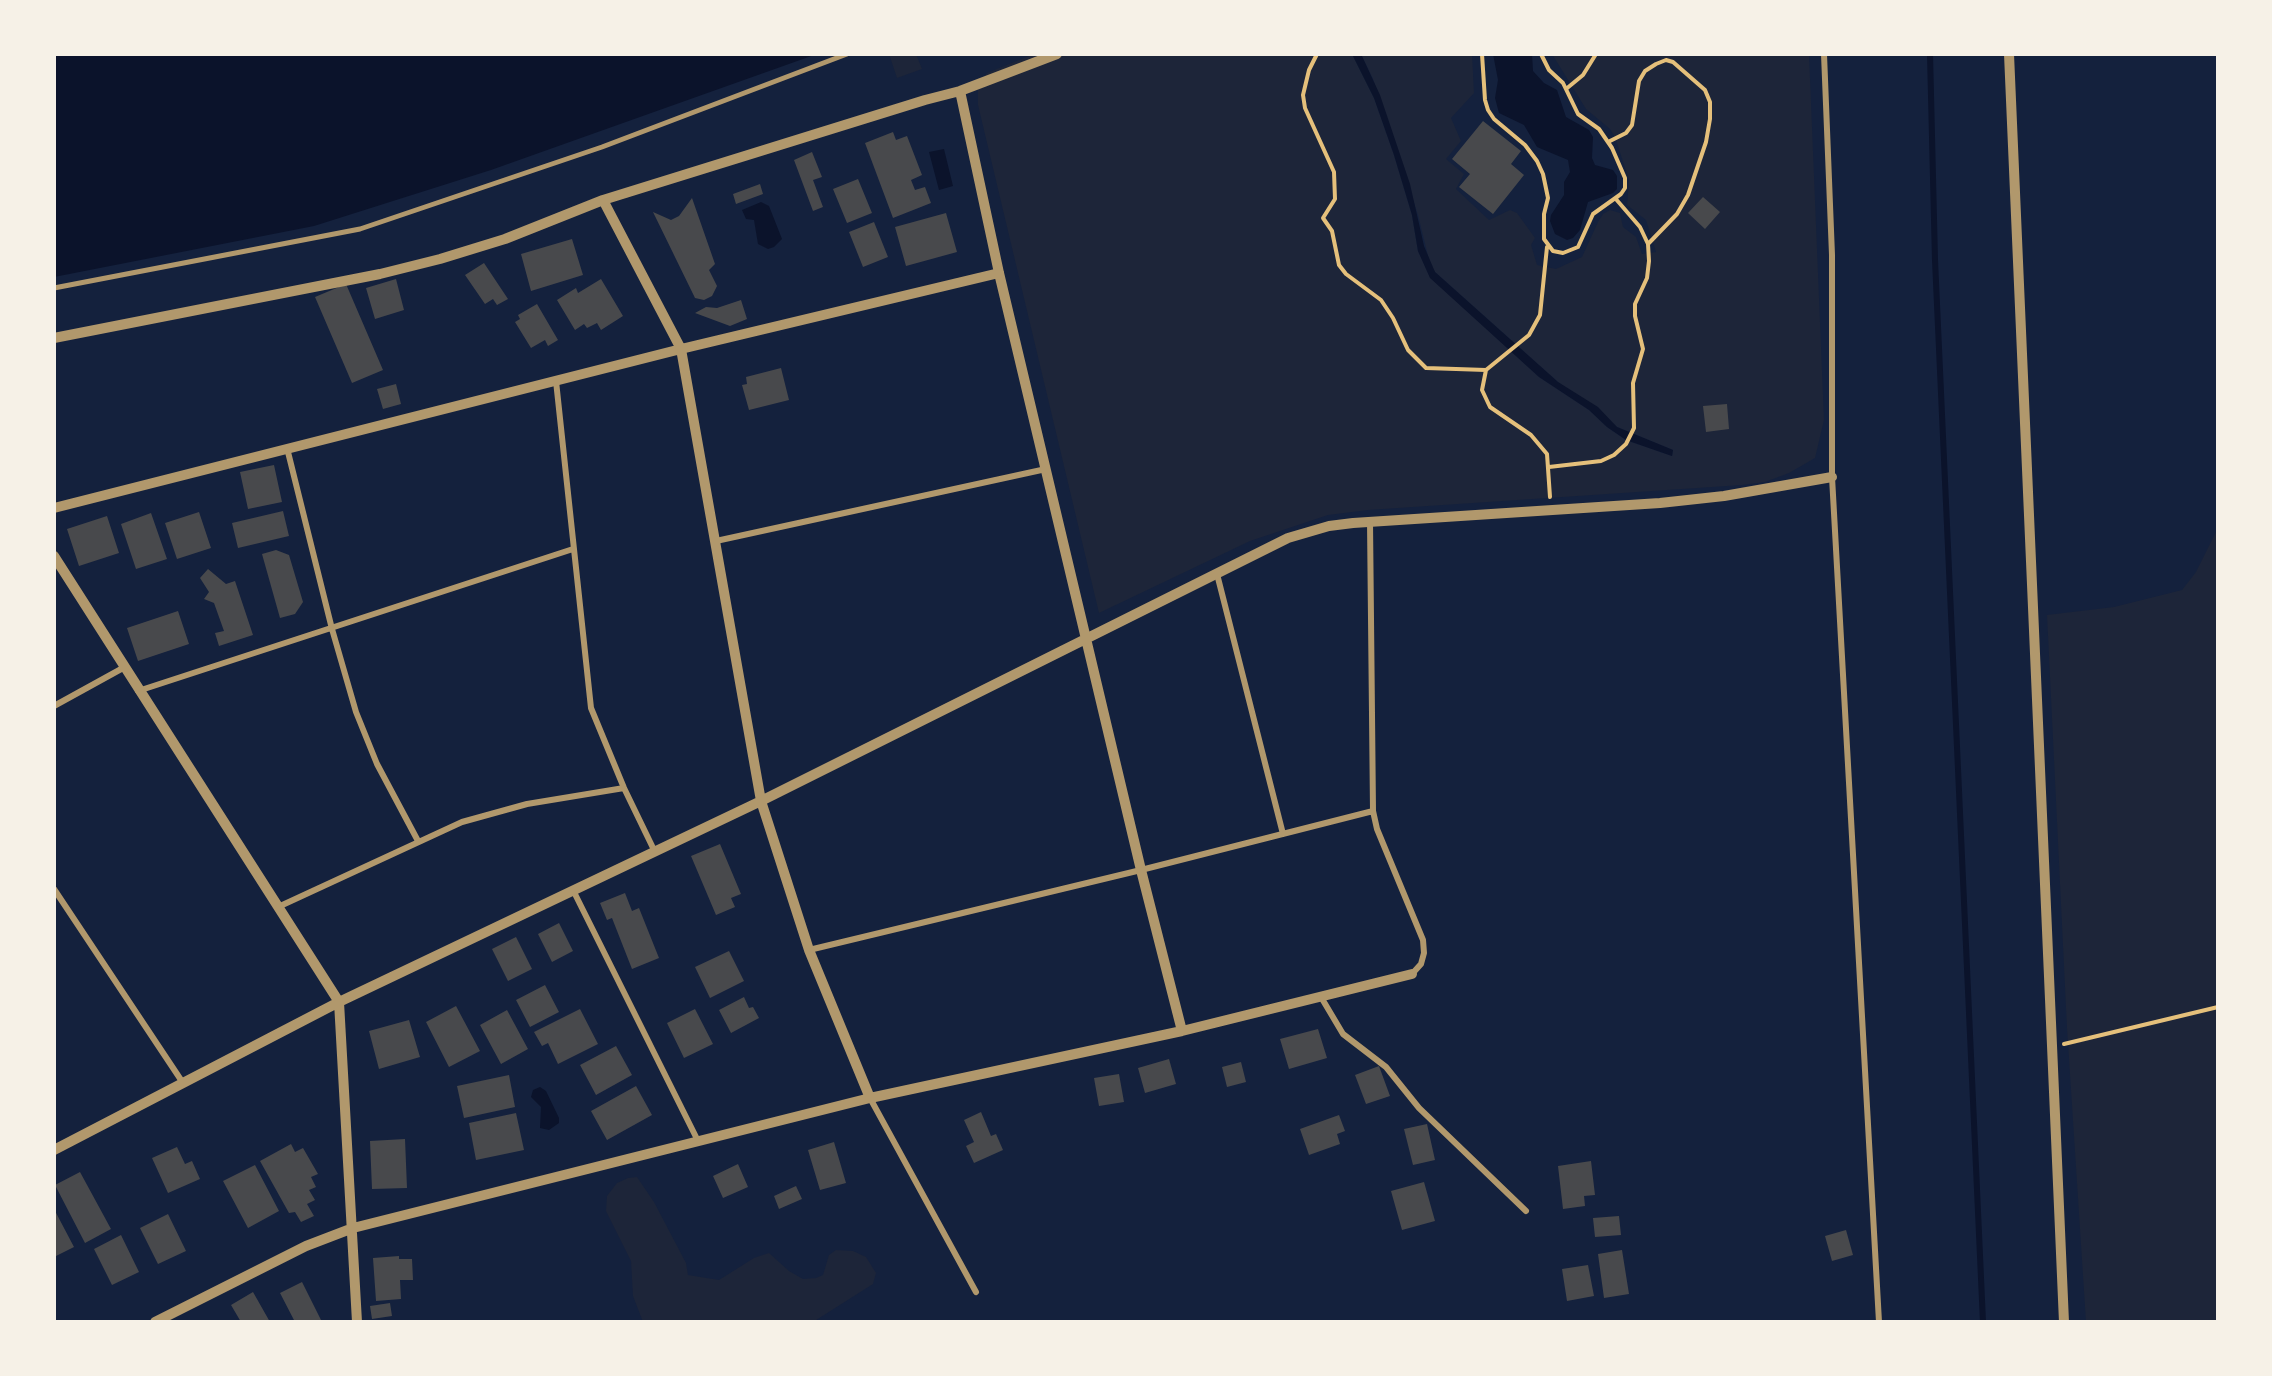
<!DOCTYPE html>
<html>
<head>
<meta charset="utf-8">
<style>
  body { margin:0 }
  #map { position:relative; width:2272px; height:1376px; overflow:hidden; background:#14213d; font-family:"Roboto Condensed",sans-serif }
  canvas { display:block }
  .frame { position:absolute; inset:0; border:56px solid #f6f1e7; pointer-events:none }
</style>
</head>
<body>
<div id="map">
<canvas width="2272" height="1376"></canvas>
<div class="frame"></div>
</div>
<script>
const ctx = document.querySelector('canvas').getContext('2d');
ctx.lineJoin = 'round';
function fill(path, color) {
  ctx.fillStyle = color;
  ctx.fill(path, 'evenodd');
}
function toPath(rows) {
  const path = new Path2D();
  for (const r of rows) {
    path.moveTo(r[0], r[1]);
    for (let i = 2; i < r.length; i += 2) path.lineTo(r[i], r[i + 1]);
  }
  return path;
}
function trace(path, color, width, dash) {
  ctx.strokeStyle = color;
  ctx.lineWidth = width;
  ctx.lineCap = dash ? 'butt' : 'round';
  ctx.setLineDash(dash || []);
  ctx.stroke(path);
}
fill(toPath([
  [889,54,916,54,922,69,897,78],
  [1034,54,1352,54,1374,98,1394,155,1412,215,1418,251,1430,277,1539,377,1589,410,1607,427,1626,440,1672,456,1673,450,1617,427,1558,382,1435,272,1430,264,1418,215,1373,79,1361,54,1472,54,1474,93,1451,118,1461,141,1446,159,1464,174,1456,189,1489,220,1510,210,1517,213,1535,238,1531,245,1537,265,1556,269,1582,257,1598,222,1603,214,1610,210,1620,213,1623,227,1636,237,1642,254,1656,252,1646,220,1627,205,1629,180,1615,137,1610,129,1586,109,1552,54,1809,54,1824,420,1815,458,1789,473,1765,482,1742,485,1368,510,1328,515,1250,541,1099,613,978,105,978,86,987,73],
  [2218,528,2218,1322,2086,1322,2067,1028,2047,615,2114,607,2182,590,2196,572],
  [637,1177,654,1202,686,1263,688,1275,719,1280,754,1258,769,1253,789,1271,803,1279,816,1278,823,1275,829,1255,836,1250,853,1251,866,1257,876,1273,873,1284,813,1322,643,1322,633,1296,631,1261,606,1211,607,1196,617,1183,628,1178]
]), '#1d2539');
fill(toPath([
  [54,54,817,54,491,170,314,226,54,277],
  [1352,54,1361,54,1380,95,1410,184,1424,246,1435,272,1558,382,1598,407,1617,427,1673,450,1672,456,1626,440,1607,427,1589,410,1539,377,1430,278,1418,251,1412,215,1394,155,1374,98],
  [1493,54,1532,54,1533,71,1544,83,1557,90,1566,117,1589,130,1593,137,1592,158,1595,165,1613,170,1617,176,1617,189,1613,193,1588,202,1580,230,1573,238,1567,240,1555,234,1550,221,1551,215,1564,195,1564,182,1570,172,1568,160,1537,147,1524,125,1499,113,1495,98,1498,80],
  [944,149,953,186,939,190,929,152],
  [761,202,769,206,782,239,774,247,768,249,758,244,754,220,746,219,742,210],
  [540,1087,546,1091,559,1118,559,1123,549,1130,540,1128,541,1107,531,1097,533,1090]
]), '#0b132b');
trace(toPath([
  [1930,54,1935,260,1983,1322]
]), '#0b132b', 6);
fill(toPath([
  [1483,121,1521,151,1511,164,1524,175,1493,214,1459,187,1470,174,1452,159],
  [893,132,896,140,907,136,922,175,911,180,915,190,925,187,931,203,893,218,865,143],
  [812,152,822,177,813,180,823,207,813,211,794,160],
  [858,179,872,213,847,223,833,189],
  [760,184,763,194,736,204,733,194],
  [1703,197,1720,212,1705,229,1688,213],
  [692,198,715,264,709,270,717,286,712,296,704,300,695,298,653,212,671,220,679,216],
  [946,213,957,252,906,266,895,227],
  [874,222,888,257,863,267,849,232],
  [572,239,583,275,531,291,521,254],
  [484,263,508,299,497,305,493,299,485,304,465,275],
  [396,279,404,310,375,319,366,288],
  [601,279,623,316,601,330,597,323,587,328,584,324,575,330,557,300,576,288,578,293],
  [346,284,383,370,352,383,315,297],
  [741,300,747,319,730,326,695,313,706,307,717,308],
  [537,304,558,340,548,346,545,340,531,348,515,322,520,319,518,315],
  [781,368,789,400,749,410,742,385,747,384,746,377],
  [396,384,401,404,383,409,377,389],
  [1727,404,1729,429,1706,432,1703,406],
  [274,465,282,502,248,509,240,472],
  [283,511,289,536,238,548,232,523],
  [199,512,211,548,177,559,165,523],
  [151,513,167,559,136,569,121,524],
  [107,516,119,553,79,566,67,529],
  [276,550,289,555,303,602,295,614,280,618,262,554],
  [208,569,226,584,235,581,253,635,219,646,215,633,224,631,214,603,204,599,209,592,200,578],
  [178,611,189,644,138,661,127,628],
  [720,844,741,894,731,898,735,907,716,915,691,856],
  [625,893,632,911,639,908,659,958,632,969,612,918,607,920,600,903],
  [559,923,573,951,552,962,538,934],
  [516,937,532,969,508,981,492,949],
  [729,951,744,981,710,998,695,967],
  [545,985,559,1012,530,1027,516,1000],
  [744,997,749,1008,753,1007,759,1018,731,1033,719,1010],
  [456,1006,480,1051,449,1067,426,1022],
  [580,1009,598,1044,558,1064,548,1043,542,1046,534,1032],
  [695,1009,713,1044,684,1058,667,1023],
  [507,1010,528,1049,501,1064,480,1025],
  [409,1020,420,1057,379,1069,369,1031],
  [1318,1029,1327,1058,1289,1069,1280,1039],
  [616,1046,632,1075,596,1095,580,1065],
  [1169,1059,1176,1084,1145,1093,1138,1068],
  [1241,1062,1246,1082,1227,1087,1222,1067],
  [1379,1066,1390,1096,1366,1104,1355,1075],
  [1119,1074,1124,1102,1099,1106,1094,1078],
  [509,1075,515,1107,464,1118,457,1086],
  [636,1086,652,1115,607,1140,591,1111],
  [981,1112,991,1136,996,1134,1003,1150,974,1163,966,1146,974,1142,964,1120],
  [516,1113,524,1150,476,1160,469,1123],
  [1339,1115,1345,1131,1337,1134,1340,1144,1309,1155,1300,1129],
  [1427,1124,1435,1160,1413,1165,1404,1129],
  [405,1139,407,1188,372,1189,370,1141],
  [834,1142,846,1183,820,1190,808,1150],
  [291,1144,295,1152,303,1148,318,1174,311,1177,316,1187,309,1190,315,1200,307,1204,314,1216,301,1222,295,1212,289,1213,260,1161],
  [177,1147,185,1164,192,1161,200,1179,168,1193,152,1158],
  [1591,1161,1595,1195,1584,1196,1585,1206,1563,1209,1558,1166],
  [738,1164,748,1187,723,1198,713,1176],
  [255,1165,279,1211,248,1228,223,1181],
  [80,1172,111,1229,85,1243,55,1185],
  [1424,1182,1435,1221,1402,1230,1391,1191],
  [796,1186,802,1199,779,1209,774,1196],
  [54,1209,74,1247,54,1257],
  [168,1214,186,1251,158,1264,140,1228],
  [1619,1216,1621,1235,1595,1237,1593,1218],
  [1846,1230,1853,1255,1832,1261,1825,1236],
  [121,1235,139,1272,112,1285,94,1249],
  [1622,1250,1629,1294,1604,1298,1598,1254],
  [399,1256,399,1259,412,1259,413,1280,400,1280,401,1299,376,1301,373,1258],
  [1588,1265,1594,1296,1567,1301,1562,1269],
  [302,1282,322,1322,295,1322,280,1293],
  [253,1292,270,1322,241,1322,231,1305],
  [390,1303,392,1316,372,1319,370,1306]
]), '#48494c');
trace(toPath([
  [1317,54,1309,70,1303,95,1305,108,1334,172,1335,199,1323,218,1332,231,1339,265,1346,274,1381,300,1393,318,1408,350,1426,368,1486,370],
  [1482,54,1485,100,1488,110,1494,119,1525,145,1537,161,1543,174,1548,198,1544,214,1544,239,1553,251,1563,253,1578,247,1593,214,1621,194,1625,188,1625,178,1612,148,1599,129,1578,114,1563,83,1549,70,1541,54],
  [1566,89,1583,75,1596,54],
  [1608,142,1626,133,1632,125,1639,81,1645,71,1656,64,1666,60,1673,62,1705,90,1710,102,1710,119,1706,142,1688,195,1677,214,1648,244],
  [1547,247,1540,315,1529,335,1486,370,1482,390,1490,407,1531,435,1547,454,1550,497],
  [1549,467,1601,461,1614,455,1626,444,1634,428,1633,383,1643,349,1635,316,1635,304,1647,278,1649,261,1648,244,1640,227,1615,198],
  [2064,1044,2218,1007]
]), '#e5c07b', 4);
trace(toPath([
  [54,288,360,229,602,147,847,54]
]), '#b1986c', 5);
trace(toPath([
  [1824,54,1832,255,1832,477,1879,1322],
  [556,381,591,708,624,788,654,850],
  [287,448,332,629,356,712,377,764,418,841],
  [1370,522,1373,811,1377,829,1423,940,1424,953,1421,964,1412,974],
  [716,541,1046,469],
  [1217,574,1283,834],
  [138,691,573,549],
  [54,706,123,668],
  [54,889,183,1083],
  [573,890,698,1141],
  [278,907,462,822,527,804,624,788],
  [809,950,1141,870,1373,811],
  [1321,997,1343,1034,1386,1067,1419,1108,1526,1211],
  [870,1098,976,1292]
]), '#b1986c', 6);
trace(toPath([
  [2009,54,2064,1322],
  [960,91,999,273,1141,870,1182,1031],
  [603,200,681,349,761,801,809,950,870,1098],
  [54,338,380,274,440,259,505,239,603,200,925,100,960,91,1057,54],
  [54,508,681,349,999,273],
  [54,556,339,1002,357,1322],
  [54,1150,339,1002,761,801,1288,538,1329,526,1353,523,1660,503,1724,496,1832,477],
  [155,1322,306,1246,353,1228,870,1098,1182,1031,1412,974]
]), '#b1986c', 10);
</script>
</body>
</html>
